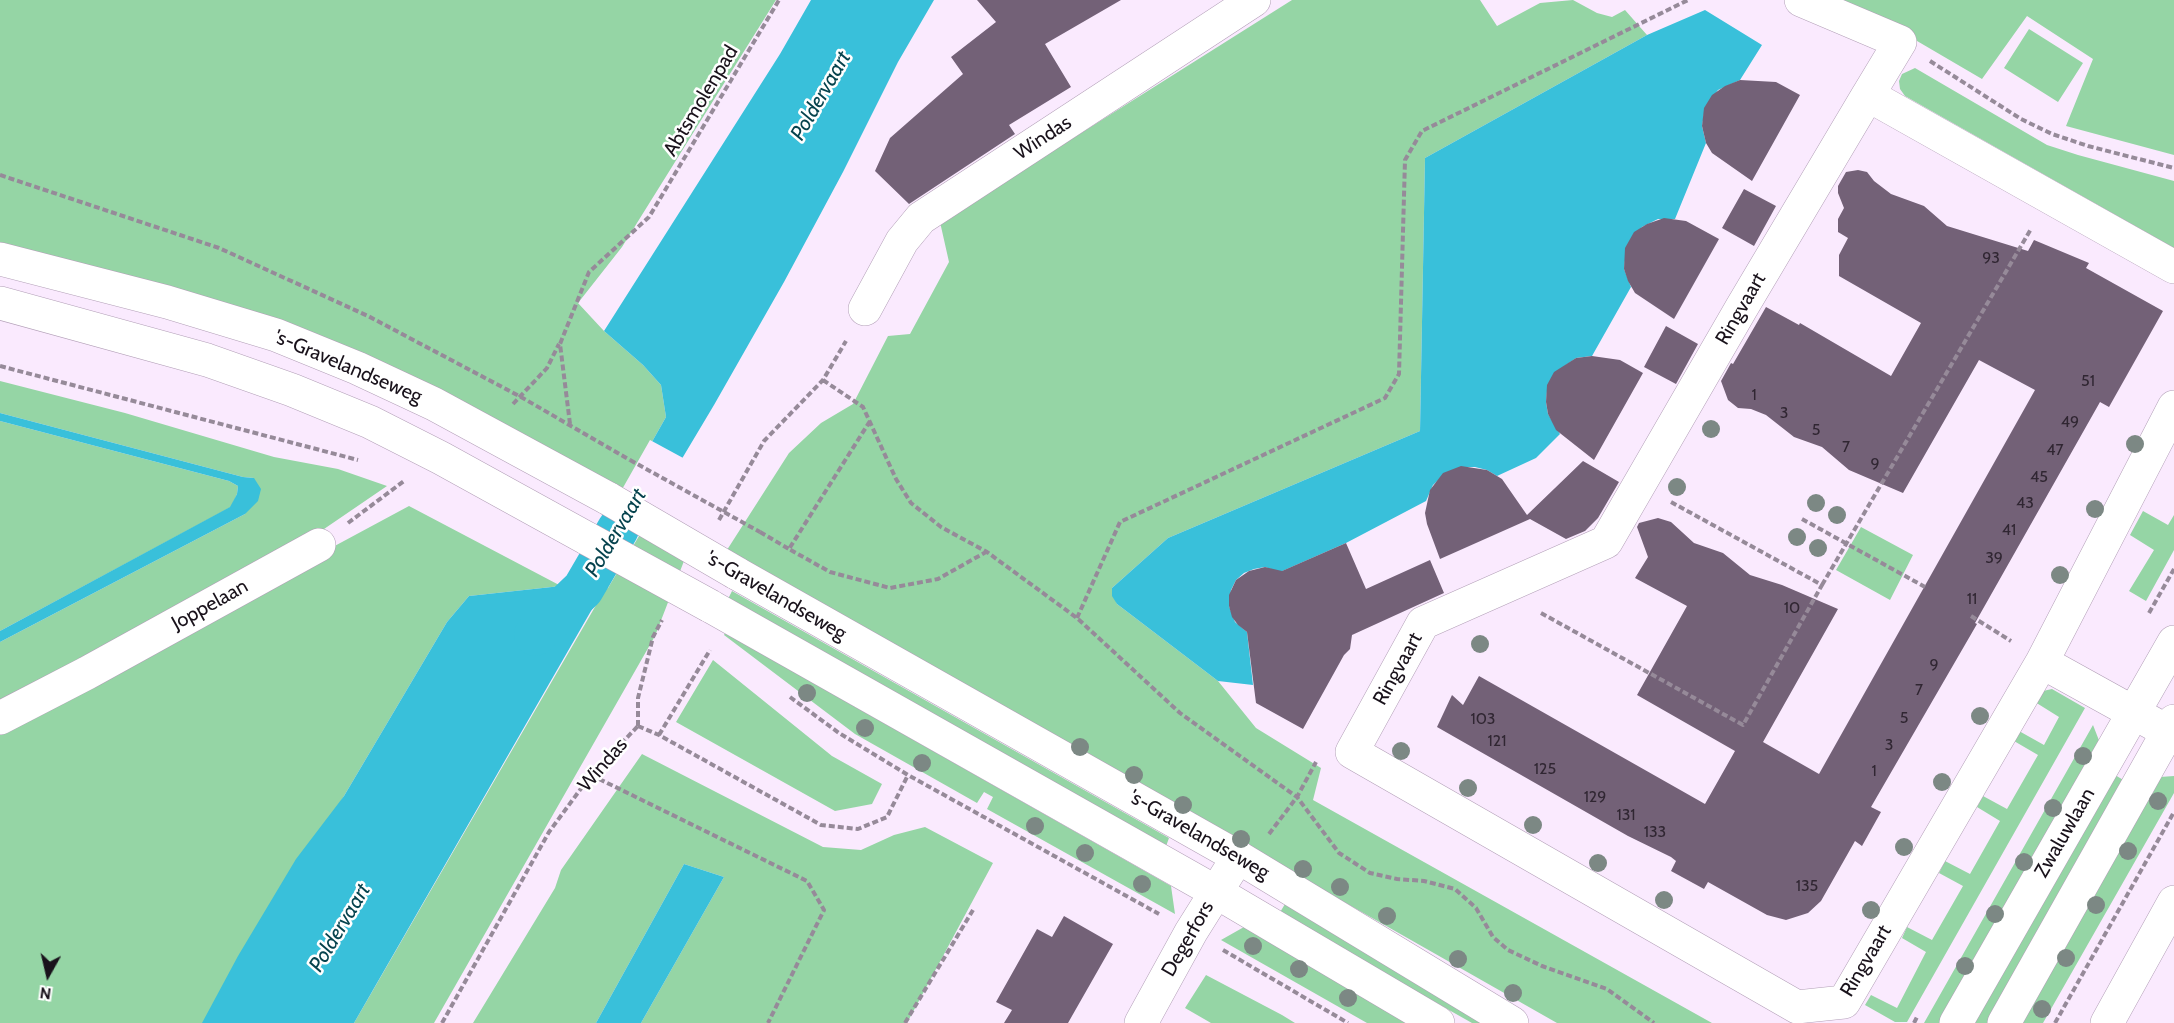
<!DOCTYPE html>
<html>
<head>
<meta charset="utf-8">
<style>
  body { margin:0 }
  #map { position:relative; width:2174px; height:1023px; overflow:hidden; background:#faeafe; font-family:Cabin,sans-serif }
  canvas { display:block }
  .north { position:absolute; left:18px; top:945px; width:60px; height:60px; -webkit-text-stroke:4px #fff; paint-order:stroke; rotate:188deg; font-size:16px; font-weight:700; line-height:24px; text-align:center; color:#19121b }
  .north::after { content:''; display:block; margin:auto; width:21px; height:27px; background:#19121b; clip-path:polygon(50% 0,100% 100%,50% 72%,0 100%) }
</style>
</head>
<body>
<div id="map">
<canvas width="2174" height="1023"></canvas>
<div class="north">N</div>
</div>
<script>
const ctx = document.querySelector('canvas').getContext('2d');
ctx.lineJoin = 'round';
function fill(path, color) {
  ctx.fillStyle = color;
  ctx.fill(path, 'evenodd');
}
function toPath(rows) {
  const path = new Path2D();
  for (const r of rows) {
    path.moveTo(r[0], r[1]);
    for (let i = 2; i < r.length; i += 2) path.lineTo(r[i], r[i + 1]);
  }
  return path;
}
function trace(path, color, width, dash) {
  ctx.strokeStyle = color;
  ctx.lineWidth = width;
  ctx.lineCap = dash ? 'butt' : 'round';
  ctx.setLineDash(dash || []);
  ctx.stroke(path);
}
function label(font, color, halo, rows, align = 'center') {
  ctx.font = font + ' Cabin,sans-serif';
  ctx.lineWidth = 5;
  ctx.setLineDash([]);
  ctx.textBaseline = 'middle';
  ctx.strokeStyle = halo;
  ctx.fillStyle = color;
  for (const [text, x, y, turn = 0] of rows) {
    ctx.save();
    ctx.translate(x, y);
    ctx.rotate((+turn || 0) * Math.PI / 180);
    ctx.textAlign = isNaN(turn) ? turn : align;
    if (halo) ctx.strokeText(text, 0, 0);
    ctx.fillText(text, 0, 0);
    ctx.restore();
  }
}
fill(toPath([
  [0,0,776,0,622,247,578,303,604,331,643,365,661,385,666,417,614,509,375,381,0,255],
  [1292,0,1480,0,1497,26,1540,3,1573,0,1597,13,1612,17,1625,10,1647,35,1425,158,1420,431,1168,538,1112,588,1117,604,1218,681,1256,728,1321,768,1313,800,1712,1023,1557,1023,1344,902,957,698,718,564,789,453,821,423,853,404,888,336,910,334,949,262,940,222],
  [1833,0,2174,0,2174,155,2066,126,2093,59,2027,16,1982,79,1888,24],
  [2029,29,2083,63,2058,102,2004,68],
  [1915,68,2047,145,2078,155,2174,181,2174,248,1905,96,1900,89,1899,81,1902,74],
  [0,381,125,413,274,457,338,469,387,486,305,542,0,701,0,642,245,514,254,478,243,477,0,413],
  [0,421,229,481,238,486,237,494,231,507,0,631],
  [409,506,561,586,469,596,447,622,344,796,205,1023,0,1023,0,726],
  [2143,511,2168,525,2174,515,2174,550,2146,601,2129,591,2154,550,2130,535],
  [643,524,689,548,655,636,434,1023,354,1023],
  [1861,527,1913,555,1890,600,1836,570],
  [732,591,1169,838,1165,849,726,603],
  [725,633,1171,886,1175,914,987,809,993,797,984,792,977,803,855,734,724,635],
  [713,660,832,756,882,784,872,804,835,811,676,722],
  [2052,689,2085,708,1907,1022,1895,1022,1865,1005,1871,995,1897,1008,1926,952,1902,938,1907,927,1932,940,1963,886,1939,873,1945,861,1970,874,2000,821,1977,807,1983,796,2007,809,2038,755,2014,741,2019,731,2044,745,2059,717,2035,702,2043,691],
  [2093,725,2100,743,1943,1023,1924,1023],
  [642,754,823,847,861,850,894,835,925,827,993,863,907,1023,641,1023,724,877,684,864,596,1023,473,1023,555,888,561,870],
  [2115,775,2125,781,1988,1023,1974,1023],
  [2174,776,2174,793,2043,1023,2020,1023,2160,777],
  [1285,904,1496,1023,1472,1023,1279,914],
  [1244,927,1413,1023,1367,1023,1221,940],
  [1206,975,1282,1015,1295,1023,1211,1023,1185,1008]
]), '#95d5a5');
fill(toPath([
  [811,0,934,0,898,62,843,172,784,282,714,405,606,586,614,509,666,417,661,385,643,365,604,331,780,54],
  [1705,10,1762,45,1740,80,1718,90,1705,108,1702,126,1706,143,1675,219,1658,219,1642,227,1626,251,1624,269,1631,287,1592,356,1576,358,1556,372,1547,391,1546,402,1548,414,1560,434,1536,458,1497,476,1487,470,1475,467,1463,467,1446,473,1433,485,1426,501,1346,543,1280,572,1265,567,1254,569,1244,573,1236,580,1231,590,1229,606,1235,622,1247,632,1253,685,1218,681,1117,604,1112,596,1112,588,1168,538,1420,431,1425,158,1647,35],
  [0,413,243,477,254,478,261,489,258,501,245,514,0,642,0,631,230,507,237,494,238,486,229,481,0,421],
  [561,586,595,604,354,1023,202,1023,238,956,296,859,344,796,447,622,469,596],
  [684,864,724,877,641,1023,596,1023]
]), '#39c0da');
fill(toPath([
  [650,440,685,459,608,588,605,589,572,571,571,567,612,507]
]), '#faeafe');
trace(toPath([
  [535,635,583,589,618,529]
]), '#39c0da', 42);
fill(toPath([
  [977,0,1121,0,1045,44,1071,87,1009,125,1015,134,909,204,875,171,890,138,963,74,951,57,996,22],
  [1740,80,1776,82,1800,95,1752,181,1712,153,1706,143,1702,126,1704,108,1712,95,1725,86],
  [1858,170,1867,172,1874,181,1891,194,1924,206,1947,226,2028,251,2034,240,2089,263,2086,268,2163,311,2109,407,2100,402,1975,623,1977,624,1871,807,1881,812,1862,846,1855,841,1821,901,1808,913,1786,920,1767,915,1708,882,1704,889,1671,871,1676,861,1671,857,1628,836,1437,727,1452,695,1463,705,1479,676,1705,804,1735,751,1637,695,1687,606,1635,578,1648,557,1637,527,1639,523,1658,518,1671,522,1694,543,1723,553,1750,575,1782,585,1838,609,1763,742,1819,774,2035,390,1979,360,1903,493,1849,470,1822,447,1794,437,1766,415,1751,409,1738,408,1728,400,1721,381,1731,363,1733,364,1766,307,1799,325,1800,323,1891,376,1921,323,1839,276,1839,255,1848,238,1838,232,1838,219,1844,208,1838,193,1838,186,1846,172],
  [1744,189,1776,206,1754,246,1722,228],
  [1664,218,1686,221,1719,239,1674,319,1635,293,1628,281,1624,269,1625,248,1634,232,1647,224],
  [1666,326,1698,344,1676,384,1644,367],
  [1592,356,1620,360,1643,373,1594,460,1556,430,1548,414,1546,402,1547,385,1554,372,1576,358],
  [1583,461,1619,482,1598,518,1585,531,1566,539,1530,519,1440,559,1427,524,1425,513,1430,490,1443,473,1461,466,1487,470,1502,479,1527,515],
  [1346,543,1366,589,1430,560,1444,593,1352,635,1350,649,1344,655,1303,729,1256,703,1247,632,1238,625,1232,617,1229,606,1229,595,1236,580,1249,571,1265,567,1282,571],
  [1064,916,1113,944,1068,1023,1004,1023,1012,1010,996,1002,1037,929,1052,937]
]), '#736177');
const minor = toPath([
  [1801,0,1900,42,1868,95],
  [2174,267,1868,95,1742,307,1606,542,1423,623,1352,752,1797,1007,1844,1002,2042,662,2174,407],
  [865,309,902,241,921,218,1254,0],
  [2042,662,2174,735],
  [0,718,87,673,319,545],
  [1141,1023,1191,932,1238,857],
  [2107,1023,2174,902]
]);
const major = toPath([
  [0,259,167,302,276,335,357,368,434,404,609,499],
  [0,303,207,360,292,390,370,422,441,458,588,539],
  [736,573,1238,857,1512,1023],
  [710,606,1216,892,1438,1023],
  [1956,1023,2174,642],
  [2004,1023,2174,721]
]);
trace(minor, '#b29fb7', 34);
trace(major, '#b29fb7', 34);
trace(toPath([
  [1930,61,2021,119,2052,134,2088,146,2174,168],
  [0,175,219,248,368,316,521,397,630,460],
  [0,366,358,460],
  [823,380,863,407,896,479,911,503,941,527,987,552,1077,618,1180,713,1297,797,1339,853,1370,873,1397,879,1424,881,1455,889,1476,908,1493,937,1508,950,1542,966,1607,989,1654,1023],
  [513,404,547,368,559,344],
  [870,421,789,549,830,572,890,588,938,579,986,552],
  [570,424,560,344,589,272,649,217,779,0],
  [1802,519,1925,587],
  [719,520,764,441,823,380,846,341],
  [348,523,404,481],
  [760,532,789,549],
  [1822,585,2031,229],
  [1541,613,1743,725,1822,585,1671,502],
  [2149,613,2174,569],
  [1971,616,2011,641],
  [1077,618,1120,522,1385,398,1399,374,1405,160,1422,131,1688,0],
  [790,697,839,733,908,775,1159,914],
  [638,726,638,698,653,637,662,620],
  [638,726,659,735,821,825,858,829,887,817,908,775],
  [659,735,710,650],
  [591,775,807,881,824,910,768,1023],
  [1269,834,1297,797,1316,762],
  [1223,950,1348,1023],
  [442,1023,549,832,591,775,638,726],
  [905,1023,973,910],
  [1914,1023,1918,1015],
  [2055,1023,2174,812]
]), '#968a99', 4, [6, 3]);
trace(minor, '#fff', 33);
trace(major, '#fff', 33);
const majorBridge = toPath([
  [609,499,736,573],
  [588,539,710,606]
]);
trace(majorBridge, '#b29fb7', 34, []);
trace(toPath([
  [630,460,760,532]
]), '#968a99', 4, [6, 3]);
trace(majorBridge, '#fff', 33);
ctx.fillStyle = '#7c8884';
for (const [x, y] of [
  [1711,429],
  [2135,444],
  [1677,487],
  [1816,503],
  [2095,509],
  [1837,515],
  [1797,537],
  [1818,548],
  [2060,575],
  [1480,644],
  [807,693],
  [1980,716],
  [865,728],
  [1080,747],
  [1401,751],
  [2083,756],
  [922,763],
  [1134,775],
  [1942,782],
  [1468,788],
  [2158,801],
  [1183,805],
  [2053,808],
  [1533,825],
  [1035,826],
  [1241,839],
  [1904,847],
  [2128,851],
  [1085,853],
  [2024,862],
  [1598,863],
  [1303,869],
  [1142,884],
  [1340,887],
  [1664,900],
  [2096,905],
  [1871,910],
  [1995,914],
  [1387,916],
  [1253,946],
  [2066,958],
  [1458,959],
  [1965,966],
  [1299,969],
  [1513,993],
  [1348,998],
  [2042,1009]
]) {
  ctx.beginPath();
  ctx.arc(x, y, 9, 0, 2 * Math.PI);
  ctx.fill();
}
label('16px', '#302632', null, [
  ["93",1991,258],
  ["51",2088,381],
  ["1",1754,395],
  ["3",1784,413],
  ["49",2070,422],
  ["5",1816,430],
  ["7",1846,447],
  ["47",2055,450],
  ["9",1875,464],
  ["45",2039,477],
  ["43",2025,503],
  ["41",2009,530],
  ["39",1994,558],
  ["11",1972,599],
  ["10",1792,608],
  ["9",1934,665],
  ["7",1919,690],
  ["5",1904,718],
  ["103",1483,719],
  ["121",1497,741],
  ["3",1889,745],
  ["125",1545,769],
  ["1",1874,771],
  ["129",1595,797],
  ["131",1626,815],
  ["133",1655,832],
  ["135",1807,886]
]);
label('20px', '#19121b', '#fff', [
  ["Abtsmolenpad",701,101,-59],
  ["Windas",1043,138,-33],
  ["Ringvaart",1741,309,-60],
  ["'s-Gravelandseweg",348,367,23],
  ["'s-Gravelandseweg",776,596,30],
  ["Joppelaan",210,605,-29],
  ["Ringvaart",1398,669,-61],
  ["Windas",603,765,-49],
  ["Zwaluwlaan",2065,833,-60],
  ["'s-Gravelandseweg",1199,835,30],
  ["Degerfors",1188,939,-60],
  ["Ringvaart",1866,961,-59]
]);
label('italic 21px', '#06434e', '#fff', [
  ["Poldervaart",821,96,-60],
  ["Poldervaart",616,533,-59],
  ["Poldervaart",340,928,-59]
]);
</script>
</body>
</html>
